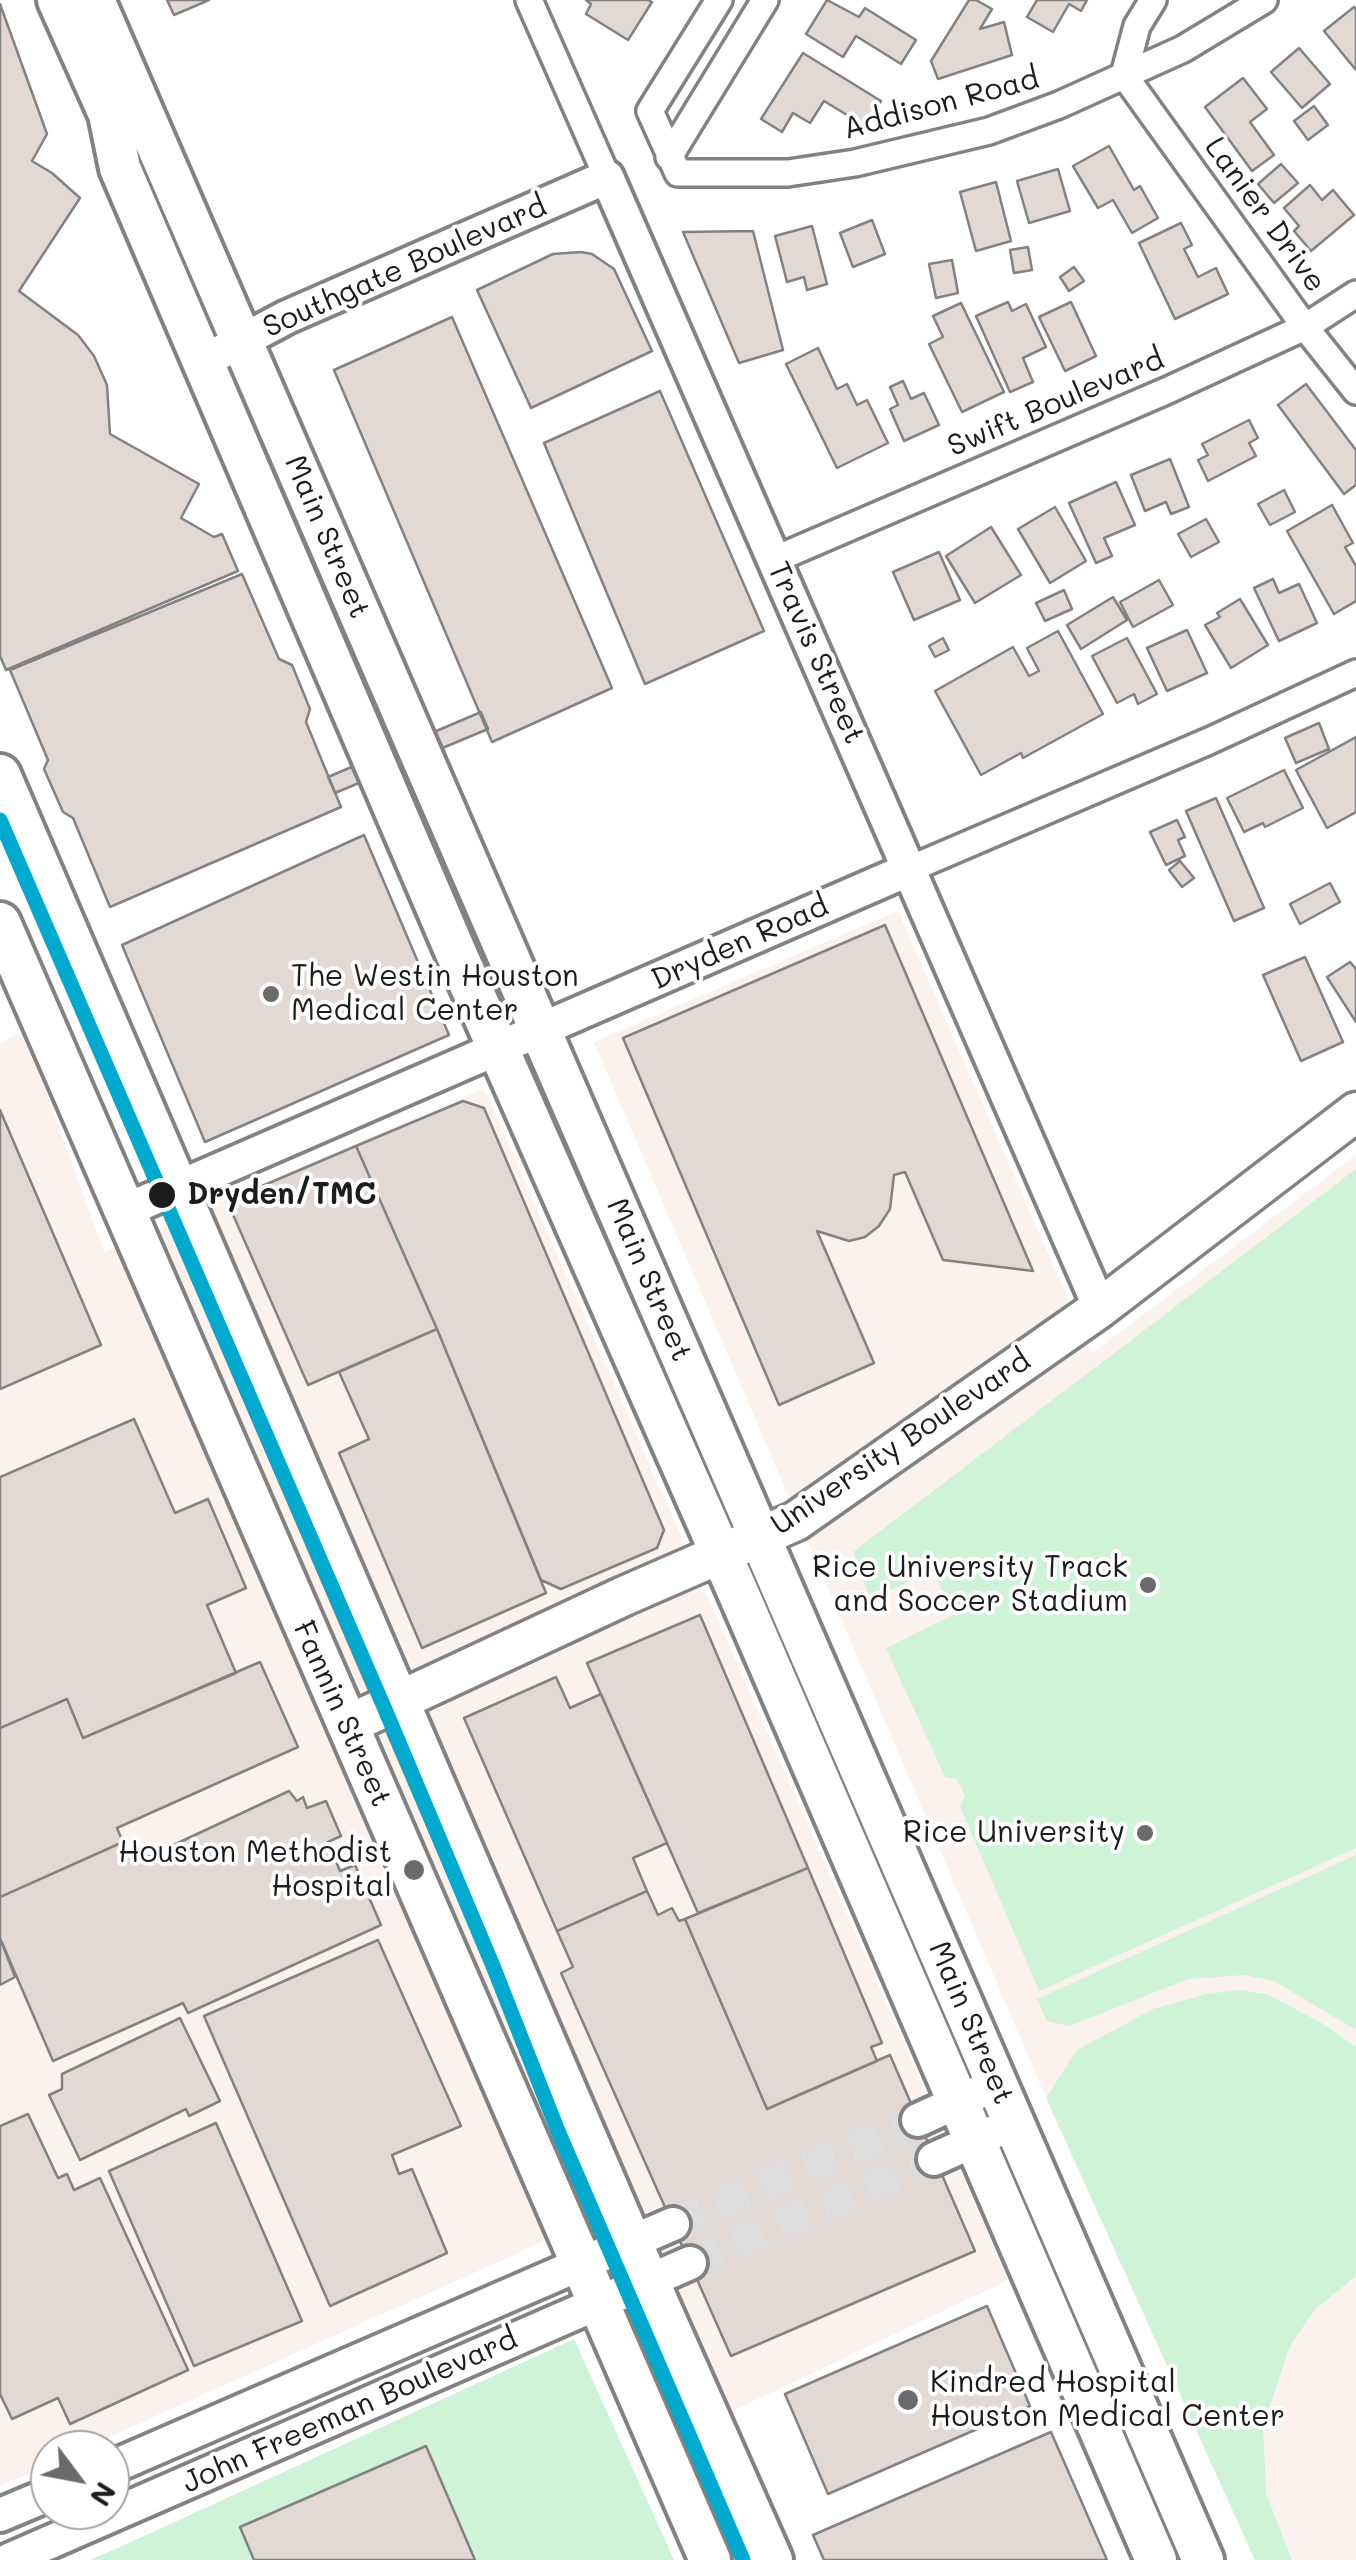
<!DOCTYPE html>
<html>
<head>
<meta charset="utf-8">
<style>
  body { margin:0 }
  #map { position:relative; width:1356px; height:2560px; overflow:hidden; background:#fff; font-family:Mali,sans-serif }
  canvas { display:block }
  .north { position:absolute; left:30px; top:2430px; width:100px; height:100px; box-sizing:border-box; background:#fff; border:2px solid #a4a4a4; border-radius:50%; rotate:122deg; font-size:28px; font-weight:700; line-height:40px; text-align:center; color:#1c1c1c }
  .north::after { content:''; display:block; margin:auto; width:35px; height:45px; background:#6b6b6b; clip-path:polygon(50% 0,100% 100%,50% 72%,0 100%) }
</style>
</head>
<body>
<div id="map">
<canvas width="1356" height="2560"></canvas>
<div class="north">N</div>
</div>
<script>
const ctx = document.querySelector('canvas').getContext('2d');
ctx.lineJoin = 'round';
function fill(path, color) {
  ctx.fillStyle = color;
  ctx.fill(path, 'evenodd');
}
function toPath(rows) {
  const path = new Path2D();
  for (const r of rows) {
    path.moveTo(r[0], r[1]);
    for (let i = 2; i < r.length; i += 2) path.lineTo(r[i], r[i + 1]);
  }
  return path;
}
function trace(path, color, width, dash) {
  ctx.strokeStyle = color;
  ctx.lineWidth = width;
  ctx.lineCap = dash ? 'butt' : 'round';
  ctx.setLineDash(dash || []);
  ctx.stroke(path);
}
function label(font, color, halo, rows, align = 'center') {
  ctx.font = font + ' Mali,sans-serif';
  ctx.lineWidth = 8;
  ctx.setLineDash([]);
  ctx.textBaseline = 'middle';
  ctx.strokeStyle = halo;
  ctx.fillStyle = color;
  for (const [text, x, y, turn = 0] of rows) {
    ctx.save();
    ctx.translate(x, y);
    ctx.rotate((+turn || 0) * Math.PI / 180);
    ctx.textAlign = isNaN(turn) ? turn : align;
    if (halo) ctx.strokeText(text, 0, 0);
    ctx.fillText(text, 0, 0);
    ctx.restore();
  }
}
fill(toPath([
  [898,911,1092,1353,1356,1155,1356,2560,1255,2560,1046,2098,594,1042],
  [24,1031,104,1252,484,1088,1008,2280,720,2417,639,2214,547,2240,80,2450,50,2450,50,2464,0,2486,0,1043]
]), '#fbf2ee');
fill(toPath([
  [1356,1169,1356,1848,1039,1991,960,1806,965,1797,957,1779,945,1777,886,1648,953,1615,933,1571,870,1599,853,1552],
  [1356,1855,1356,2030,1274,1981,1245,1975,1188,1979,1070,2026,1047,2021,1037,1999],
  [1241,1990,1266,1994,1320,2022,1356,2047,1356,2276,1314,2310,1289,2348,1263,2426,1266,2493,1292,2560,1255,2560,1046,2098,1077,2050,1153,2009,1206,1994],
  [574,2339,674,2560,90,2560,120,2547]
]), '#cef3d6');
const building = toPath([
  [167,0,209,0,174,15,167,0],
  [586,0,648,0,652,2,628,40,586,14,591,4,586,0],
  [827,0,859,17,865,8,916,40,901,64,856,36,843,57,806,34,827,0],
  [969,0,976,0,992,9,980,29,1004,22,1012,55,938,79,931,61,969,0],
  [1037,0,1087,0,1081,11,1069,4,1053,32,1027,17,1037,0],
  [0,4,47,134,32,161,52,173,80,198,19,291,78,335,94,356,107,385,110,434,199,484,181,518,214,537,222,534,238,571,6,670,0,656,0,4],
  [1354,7,1356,9,1356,70,1324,31,1354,7],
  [1299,48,1330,84,1302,108,1271,72,1299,48],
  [803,53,881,101,865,126,824,101,810,123,793,113,782,132,761,119,803,53],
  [1243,78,1267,109,1250,122,1274,155,1252,171,1205,107,1243,78],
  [1314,106,1328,125,1308,140,1294,121,1314,106],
  [1109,146,1134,190,1140,186,1158,218,1132,233,1113,200,1098,208,1073,166,1109,146],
  [1281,164,1298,183,1274,203,1258,184,1281,164],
  [1058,169,1070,211,1029,223,1017,181,1058,169],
  [996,182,1011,241,976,251,960,192,996,182],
  [1310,185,1322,200,1333,190,1354,215,1311,251,1294,231,1299,226,1284,208,1310,185],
  [872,220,885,254,853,267,840,233,872,220],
  [1181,223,1192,245,1184,249,1198,277,1216,268,1228,294,1175,319,1139,243,1181,223],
  [812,226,827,284,807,290,804,277,787,282,775,236,812,226],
  [753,231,783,350,739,363,683,232,753,231],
  [1028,247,1032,270,1014,273,1010,250,1028,247],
  [581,252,592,254,614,269,652,351,531,408,477,290,553,254,581,252],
  [952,260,958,293,936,298,929,264,952,260],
  [1074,267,1084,281,1069,291,1060,277,1074,267],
  [1008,302,1012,311,1026,304,1046,347,1023,358,1033,382,1010,392,976,316,1008,302],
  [1071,302,1096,356,1065,371,1039,317,1071,302],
  [961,303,1004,392,962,412,929,344,943,337,933,316,961,303],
  [452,317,612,688,492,742,334,370,452,317],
  [818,348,837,389,847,384,857,405,867,400,888,443,837,468,786,364,818,348],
  [903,381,911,399,924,393,939,425,904,441,890,409,898,405,890,387,903,381],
  [1306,384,1356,450,1356,485,1344,494,1278,405,1306,384],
  [660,391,764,631,645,684,544,443,660,391],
  [1249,420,1258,438,1249,443,1256,456,1208,481,1198,460,1208,455,1202,444,1249,420],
  [1170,459,1189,507,1171,514,1166,502,1145,511,1131,475,1170,459],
  [1116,482,1135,525,1104,538,1112,556,1096,563,1069,503,1116,482],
  [1284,490,1295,512,1270,525,1258,504,1284,490],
  [1332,505,1353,543,1345,547,1356,566,1356,601,1334,614,1287,531,1332,505],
  [1055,507,1086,561,1050,583,1018,529,1055,507],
  [1206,519,1219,542,1191,557,1178,534,1206,519],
  [991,527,1021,575,975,603,946,556,991,527],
  [939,552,960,600,914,620,893,572,939,552],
  [242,574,279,659,292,665,310,709,306,722,341,807,110,907,73,818,63,812,44,769,48,760,10,670,242,574],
  [1273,579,1279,593,1299,584,1317,623,1279,641,1254,588,1273,579],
  [1159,580,1173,605,1133,627,1120,602,1159,580],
  [1064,590,1072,609,1045,621,1036,603,1064,590],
  [1113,597,1127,620,1081,649,1067,625,1113,597],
  [1240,599,1268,645,1231,668,1205,625,1220,617,1217,613,1240,599],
  [1187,630,1207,673,1167,691,1147,648,1187,630],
  [1058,631,1103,714,1023,758,1021,753,981,775,935,691,1013,647,1029,676,1039,671,1027,648,1058,631],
  [943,638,949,650,935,657,929,646,943,638],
  [1127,638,1157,694,1138,704,1134,694,1117,703,1092,656,1127,638],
  [481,712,488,729,335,793,328,777,481,712],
  [1319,723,1329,749,1296,763,1285,738,1319,723],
  [1356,737,1356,812,1327,828,1296,770,1356,737],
  [1284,770,1303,808,1265,827,1263,823,1244,832,1227,798,1284,770],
  [1216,798,1264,908,1234,921,1186,811,1216,798],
  [1177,820,1185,837,1178,840,1185,856,1166,865,1150,832,1177,820],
  [364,835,449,1035,205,1142,122,945,364,835],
  [1180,861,1194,878,1182,887,1169,870,1180,861],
  [1330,883,1340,902,1300,924,1290,904,1330,883],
  [885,925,1033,1271,943,1260,905,1172,894,1175,890,1209,879,1226,865,1237,849,1241,817,1231,874,1363,779,1405,623,1038,885,925],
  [1305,957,1343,1042,1301,1061,1263,975,1305,957],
  [1350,962,1356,969,1356,1022,1327,977,1350,962],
  [463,1101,484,1108,664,1530,657,1548,561,1589,541,1580,437,1329,356,1146,463,1101],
  [0,1110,101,1345,0,1389,0,1110],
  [356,1146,437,1329,308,1385,227,1201,356,1146],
  [437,1329,546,1593,422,1648,339,1453,369,1439,339,1372,437,1329],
  [134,1419,175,1513,208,1499,246,1588,207,1605,236,1673,83,1738,67,1699,0,1728,0,1477,134,1419],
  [700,1615,808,1868,698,1913,587,1663,700,1615],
  [260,1662,298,1747,117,1828,123,1842,0,1897,0,1728,67,1699,83,1738,260,1662],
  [556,1677,570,1708,601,1694,667,1843,633,1858,647,1891,557,1931,464,1718,556,1677],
  [289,1791,297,1801,303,1797,307,1808,326,1801,341,1836,328,1842,340,1871,355,1865,381,1925,188,2013,183,2003,53,2061,0,1938,0,1897,123,1842,135,1863,289,1791],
  [808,1868,882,2043,871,2047,877,2061,767,2109,685,1919,808,1868],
  [647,1891,658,1915,672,1908,679,1921,685,1919,767,2109,890,2055,975,2251,731,2356,561,1973,573,1967,557,1931,647,1891],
  [0,1938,15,1977,0,1985,0,1938],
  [378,1940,461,2126,392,2155,399,2174,412,2169,447,2253,330,2306,204,2016,378,1940],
  [180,2018,220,2101,189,2116,186,2109,80,2160,49,2095,62,2089,62,2074,180,2018],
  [28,2114,58,2178,67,2174,74,2190,100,2178,188,2370,70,2424,58,2398,12,2419,0,2394,0,2126,28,2114],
  [216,2123,302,2321,194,2366,109,2171,216,2123],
  [987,2306,1030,2406,828,2494,785,2394,987,2306],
  [1051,2432,1107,2560,824,2560,813,2535,1051,2432],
  [426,2446,475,2560,254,2560,240,2527,426,2446]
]);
fill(building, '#e2d8d4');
trace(building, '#828282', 2.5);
trace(toPath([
  [673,2224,918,2120],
  [690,2263,934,2159]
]), '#ddd', 32, [32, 16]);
const minor = toPath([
  [529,0,607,177],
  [719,0,650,111,678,173,788,173,855,163,989,131,1059,105,1183,49,1264,0],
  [1153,0,1137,26,1124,75,1305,327,1356,391],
  [669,157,765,0],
  [776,559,1166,391,1305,327,1356,294],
  [910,869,1209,741,1356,673]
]);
const tertiary = toPath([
  [204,361,287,317,607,177,1100,1308],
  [124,1211,910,869],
  [918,2120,997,2084],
  [934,2159,1014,2123],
  [110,2468,673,2224],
  [0,2515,50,2494],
  [9,2560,690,2263]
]);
const secondary = toPath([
  [347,1725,624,1596,796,1521,1100,1308,1356,1112]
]);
const primary = toPath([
  [58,0,109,114,120,168,456,953,737,1590,1156,2560],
  [94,0,1203,2560],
  [0,775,631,2242,772,2560],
  [0,923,710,2560]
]);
trace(minor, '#828282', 32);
trace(tertiary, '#828282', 40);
trace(secondary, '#828282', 45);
trace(primary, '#828282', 48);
trace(minor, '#fff', 25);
trace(tertiary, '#fff', 32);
trace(secondary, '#fff', 38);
trace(primary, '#fff', 40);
trace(toPath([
  [0,820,384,1707,493,1966,558,2131,743,2560]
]), '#00a9ce', 15);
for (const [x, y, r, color] of [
  [271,994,10,"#6b6b6b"],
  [162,1195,15,"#1c1c1c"],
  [1148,1585,10,"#6b6b6b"],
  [1145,1833,10,"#6b6b6b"],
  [414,1870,12,"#6b6b6b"],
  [908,2400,12,"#6b6b6b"]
]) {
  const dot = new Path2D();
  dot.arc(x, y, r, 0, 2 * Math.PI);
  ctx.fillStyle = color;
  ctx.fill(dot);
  trace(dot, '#fff', 4);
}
label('30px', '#1c1c1c', '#fff', [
  ["Addison Road",941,104,-15],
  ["Lanier Drive",1265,215,54],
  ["Southgate Boulevard",405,267,-24],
  ["Swift Boulevard",1056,403,-23],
  ["Main Street",327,537,67],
  ["Travis Street",816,653,66],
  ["Dryden Road",740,943,-24],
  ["Main Street",649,1280,67],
  ["University Boulevard",901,1443,-34],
  ["Fannin Street",342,1714,66],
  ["Main Street",971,2023,67],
  ["John Freeman Boulevard",350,2411,-24]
]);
label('30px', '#1c1c1c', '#fff', [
  ["The Westin Houston",291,977,"left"],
  ["Medical Center",291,1011,"left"],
  ["Rice University Track",1128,1568],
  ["and Soccer Stadium",1128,1602],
  ["Rice University",1125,1833],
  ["Houston Methodist",392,1853],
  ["Hospital",392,1887],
  ["Kindred Hospital",930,2383,"left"],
  ["Houston Medical Center",930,2417,"left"]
], 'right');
label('bold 30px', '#1c1c1c', '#fff', [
  ["Dryden/TMC",187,1195]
], 'left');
</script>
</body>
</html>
